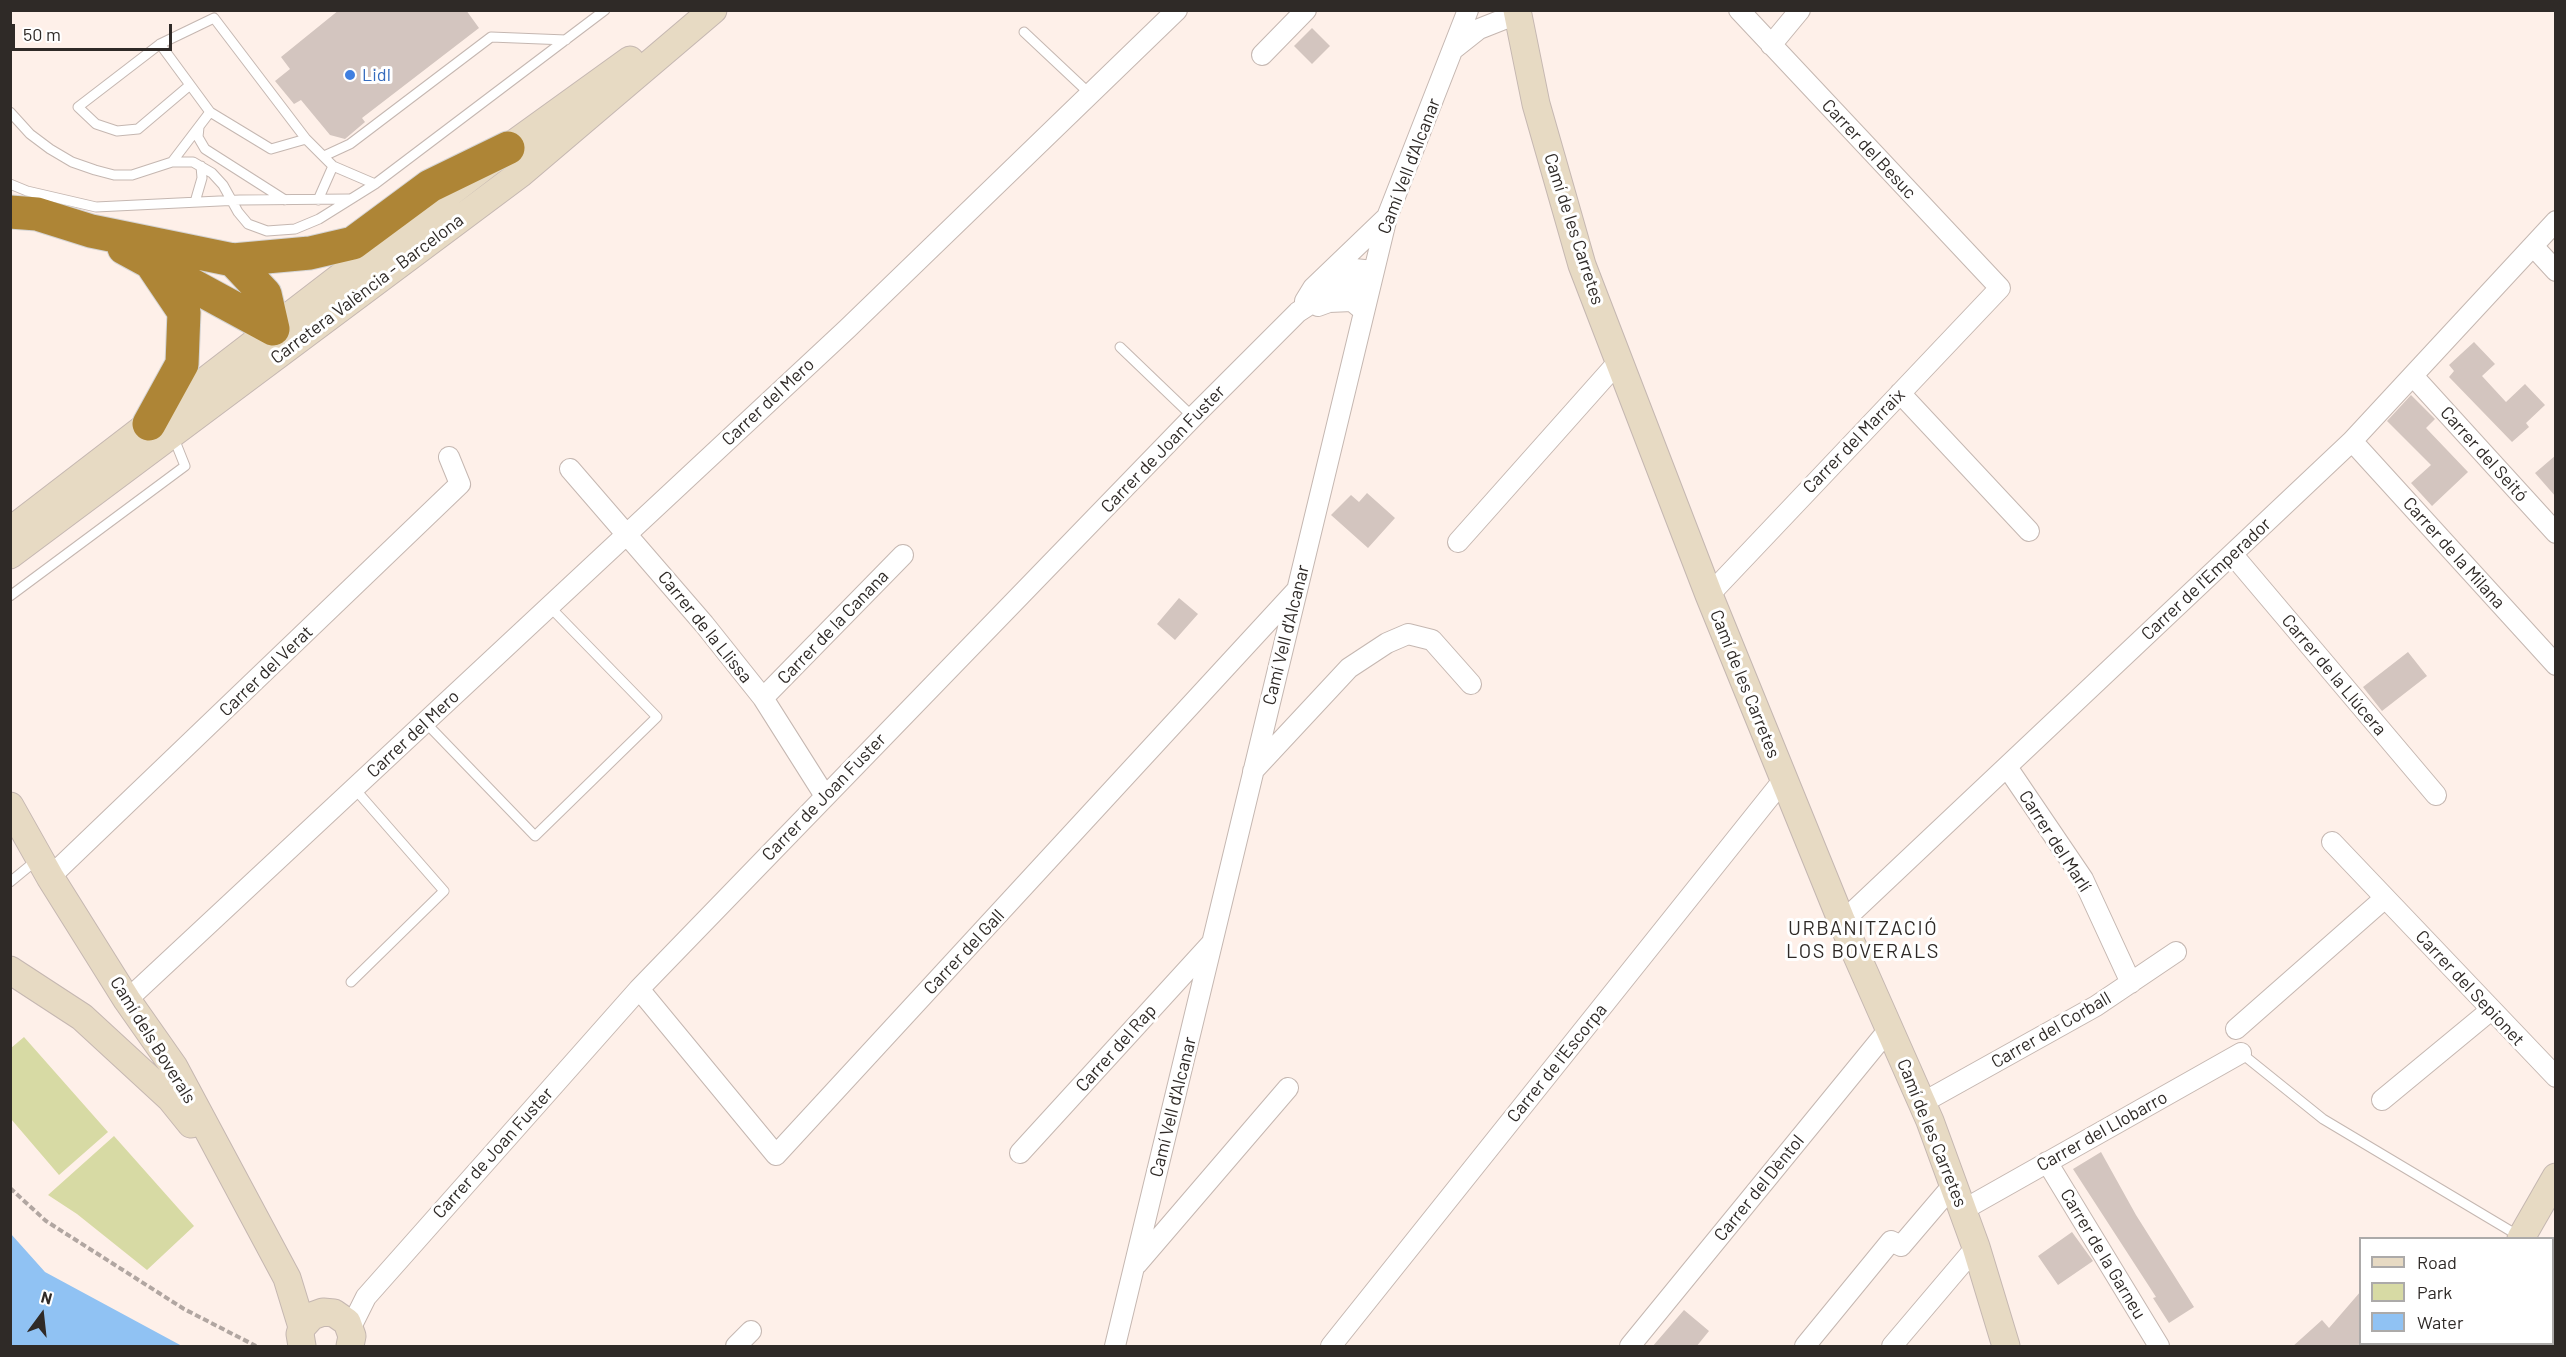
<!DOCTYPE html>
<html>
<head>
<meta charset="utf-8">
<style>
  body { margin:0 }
  #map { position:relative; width:2566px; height:1357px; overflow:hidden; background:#fef0e9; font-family:Barlow,sans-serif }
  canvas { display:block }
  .frame { position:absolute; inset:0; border:12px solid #2f2a27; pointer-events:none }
  .legend { position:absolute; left:2359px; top:1237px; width:195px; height:108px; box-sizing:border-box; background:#fff; border:2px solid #acaaa9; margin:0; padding:8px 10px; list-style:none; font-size:18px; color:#2f2a27 }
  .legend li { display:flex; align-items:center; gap:12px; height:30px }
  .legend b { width:30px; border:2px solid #acaaa9 }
  .north { position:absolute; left:12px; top:1285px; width:60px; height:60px; -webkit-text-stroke:4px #fff; paint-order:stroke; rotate:15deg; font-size:16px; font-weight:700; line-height:24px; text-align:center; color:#2f2a27 }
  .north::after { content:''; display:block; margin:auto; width:21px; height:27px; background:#2f2a27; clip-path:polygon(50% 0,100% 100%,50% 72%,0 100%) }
  .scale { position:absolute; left:12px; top:24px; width:160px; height:27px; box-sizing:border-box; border:3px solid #2f2a27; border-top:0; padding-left:8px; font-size:18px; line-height:21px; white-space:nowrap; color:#2f2a27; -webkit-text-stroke:4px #fff; paint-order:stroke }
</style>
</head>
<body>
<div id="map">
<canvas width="2566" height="1357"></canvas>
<div class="frame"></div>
<ul class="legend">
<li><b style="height:8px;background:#e7dac3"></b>Road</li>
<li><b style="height:16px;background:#d7daa4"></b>Park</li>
<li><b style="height:16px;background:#90c2f3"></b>Water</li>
</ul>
<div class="north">N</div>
<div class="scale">50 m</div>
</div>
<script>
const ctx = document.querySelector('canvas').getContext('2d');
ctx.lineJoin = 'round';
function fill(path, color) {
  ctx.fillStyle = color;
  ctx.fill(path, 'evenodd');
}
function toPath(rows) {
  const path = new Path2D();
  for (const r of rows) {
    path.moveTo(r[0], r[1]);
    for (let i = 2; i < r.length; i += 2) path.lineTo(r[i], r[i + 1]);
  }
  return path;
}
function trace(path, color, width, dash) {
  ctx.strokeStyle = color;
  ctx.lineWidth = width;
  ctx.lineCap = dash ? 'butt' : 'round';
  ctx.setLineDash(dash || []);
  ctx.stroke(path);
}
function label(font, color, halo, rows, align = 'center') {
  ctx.font = font + ' Barlow,sans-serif';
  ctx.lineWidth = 6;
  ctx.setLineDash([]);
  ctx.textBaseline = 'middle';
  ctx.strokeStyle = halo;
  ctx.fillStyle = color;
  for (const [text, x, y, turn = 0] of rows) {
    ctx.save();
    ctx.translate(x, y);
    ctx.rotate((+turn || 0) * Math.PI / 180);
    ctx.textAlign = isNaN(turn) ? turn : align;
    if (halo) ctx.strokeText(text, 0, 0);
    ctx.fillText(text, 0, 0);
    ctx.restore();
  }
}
fill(toPath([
  [24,1037,108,1132,59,1175,11,1119,11,1048],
  [114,1136,194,1226,147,1270,77,1214,48,1195]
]), '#d7daa4');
fill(toPath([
  [11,1234,45,1272,182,1346,11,1346]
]), '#90c2f3');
fill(toPath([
  [339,10,466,10,479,28,362,118,365,122,345,139,330,135,301,100,294,104,275,81,290,69,281,57],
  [1312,28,1330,46,1312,64,1294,46],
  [2474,342,2495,364,2482,376,2506,402,2525,384,2545,405,2526,423,2529,427,2512,442,2449,377,2454,371,2449,365],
  [2411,395,2435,419,2426,428,2468,472,2432,506,2411,483,2431,465,2387,421],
  [2556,455,2556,497,2535,473],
  [1367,493,1395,518,1368,548,1331,515,1351,495,1359,502],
  [1179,598,1198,614,1175,640,1157,624],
  [2408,652,2427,676,2382,711,2363,687],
  [2101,1152,2136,1215,2194,1307,2169,1323,2153,1298,2156,1297,2073,1169],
  [2072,1232,2093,1261,2058,1285,2038,1256],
  [2361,1291,2361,1347,2292,1347,2322,1320,2329,1328],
  [1684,1310,1709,1331,1696,1347,1652,1347]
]), '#d3c5bf');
const lane = toPath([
  [1024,32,1090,94],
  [160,44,210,112],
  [190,85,138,129,117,131,96,124,78,107,160,44,214,18,306,139,333,166,375,184],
  [10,112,30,134,50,149,72,162,95,170,114,175,132,175,172,162,193,162,212,173,223,185,238,212,248,224,267,231,295,229,319,219,375,184,605,10],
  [199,127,198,137,205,149,285,200],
  [324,156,350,144,491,37,566,40],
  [172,162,210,112,271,149,306,139],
  [10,184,27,191,96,207,240,200,349,199],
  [318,200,333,166],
  [195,202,202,178,201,166],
  [1120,347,1193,417],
  [10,596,185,466,173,436],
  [425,722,535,836,657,717,549,606],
  [10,882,38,859],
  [351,982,444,891,354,788],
  [2241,1053,2323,1119,2519,1236]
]);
const street = toPath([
  [1771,45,1800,10],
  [1455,48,1479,29,1517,14],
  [1262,55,1306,10],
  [2533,246,2556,271],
  [1327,275,1354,269,1374,271],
  [1305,301,1313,288,1387,217],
  [1318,306,1329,302,1352,301,1364,311],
  [2413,376,2556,533],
  [1900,393,2029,531],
  [2352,441,2556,665],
  [570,469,704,624,763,698,825,796],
  [1458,542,1619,361],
  [2233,555,2436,795],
  [1709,595,2000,288,1739,10],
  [763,698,903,555],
  [2007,767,2083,879,2131,983],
  [1253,771,1349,668,1387,643,1408,634,1432,640,1471,684],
  [2332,842,2556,1077],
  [50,877,460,484,449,457],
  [1842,922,2352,441,2556,221],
  [639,989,776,1155,1295,592],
  [127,1000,847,329,1177,10],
  [2236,1029,2385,898],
  [2382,1100,2491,1010],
  [1922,1103,2096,1006,2176,952],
  [1020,1153,1210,945],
  [2047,1162,2159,1346],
  [1963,1210,2241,1053],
  [1137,1264,1288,1088],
  [350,1329,366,1297,639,989,1193,417,1298,312,1332,290,1371,281],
  [2552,1332,2556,1335],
  [736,1346,751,1331],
  [1115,1346,1387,217,1468,10],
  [1331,1346,1784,779],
  [1630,1346,1889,1029],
  [1805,1346,1891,1241,1901,1246,1953,1185],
  [1892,1346,1976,1247]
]);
const secondary = toPath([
  [1517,10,1536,104,1582,265,1709,595,1842,922,1930,1121,1976,1247,2006,1346],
  [10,531,508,148,630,60],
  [10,555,520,174,713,10],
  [10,806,50,877,127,1000,174,1067,287,1278,302,1327],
  [10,970,82,1017,170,1098,191,1124],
  [2521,1238,2556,1177],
  [302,1346,300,1334,302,1327,312,1316,323,1312,334,1313,347,1322,352,1336,350,1346],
  [2428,1346,2432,1344]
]);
const highway = toPath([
  [10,212,37,214,91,231,233,260,310,253,353,243,430,186,508,148],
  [124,248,273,329],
  [233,260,265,294,273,329],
  [149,424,182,364,184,312,153,266]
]);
trace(lane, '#c5b7b1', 11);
trace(street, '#c5b7b1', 22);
trace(secondary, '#c5b7b1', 29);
trace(highway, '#d5d4d4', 35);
trace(toPath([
  [10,1188,46,1221,184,1309,256,1346]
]), '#b1a6a1', 4, [6, 3]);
trace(lane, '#fff', 9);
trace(street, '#fff', 20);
trace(secondary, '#e7dac3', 27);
trace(highway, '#ae8536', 33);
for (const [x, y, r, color] of [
  [350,75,6,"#3f7fe0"]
]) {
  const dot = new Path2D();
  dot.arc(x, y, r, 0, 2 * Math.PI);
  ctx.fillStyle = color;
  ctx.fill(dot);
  trace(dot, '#fff', 2);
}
label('18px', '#366cbe', '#fff', [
  ["Lidl",362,75]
], 'left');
label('18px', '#2f2a27', '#fff', [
  ["Carrer del Besuc",1869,149,47],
  ["Camí Vell d'Alcanar",1409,166,-69],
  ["Camí de les Carretes",1574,229,72],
  ["Carretera València - Barcelona",367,289,-37],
  ["Carrer del Mero",768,402,-43],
  ["Carrer del Marraix",1854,441,-46],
  ["Carrer de Joan Fuster",1163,449,-46],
  ["Carrer del Seitó",2484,454,48],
  ["Carrer de la Milana",2454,553,48],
  ["Carrer de l'Emperador",2206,579,-43],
  ["Carrer de la Llissa",705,627,51],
  ["Carrer de la Canana",833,627,-46],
  ["Camí Vell d'Alcanar",1286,635,-76],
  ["Carrer del Verat",266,671,-44],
  ["Carrer de la Llúcera",2334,675,50],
  ["Camí de les Carretes",1745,684,68],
  ["Carrer del Mero",413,734,-43],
  ["Carrer de Joan Fuster",824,797,-46],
  ["Carrer del Marlí",2055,841,57],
  ["Carrer del Gall",964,952,-47],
  ["Carrer del Sepionet",2470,988,47],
  ["Carrer del Corball",2051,1030,-30],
  ["Camí dels Boverals",153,1040,58],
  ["Carrer del Rap",1116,1048,-48],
  ["Carrer de l'Escorpa",1557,1063,-51],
  ["Camí Vell d'Alcanar",1173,1107,-76],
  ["Carrer del Llobarro",2102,1131,-29],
  ["Camí de les Carretes",1932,1133,68],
  ["Carrer de Joan Fuster",493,1153,-48],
  ["Carrer del Dèntol",1759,1188,-51],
  ["Carrer de la Garneu",2103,1254,59]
]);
ctx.letterSpacing = '1.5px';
label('20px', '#2f2a27', '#fff', [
  ["URBANITZACIÓ",1863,928],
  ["LOS BOVERALS",1863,951]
]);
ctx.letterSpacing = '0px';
</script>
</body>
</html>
